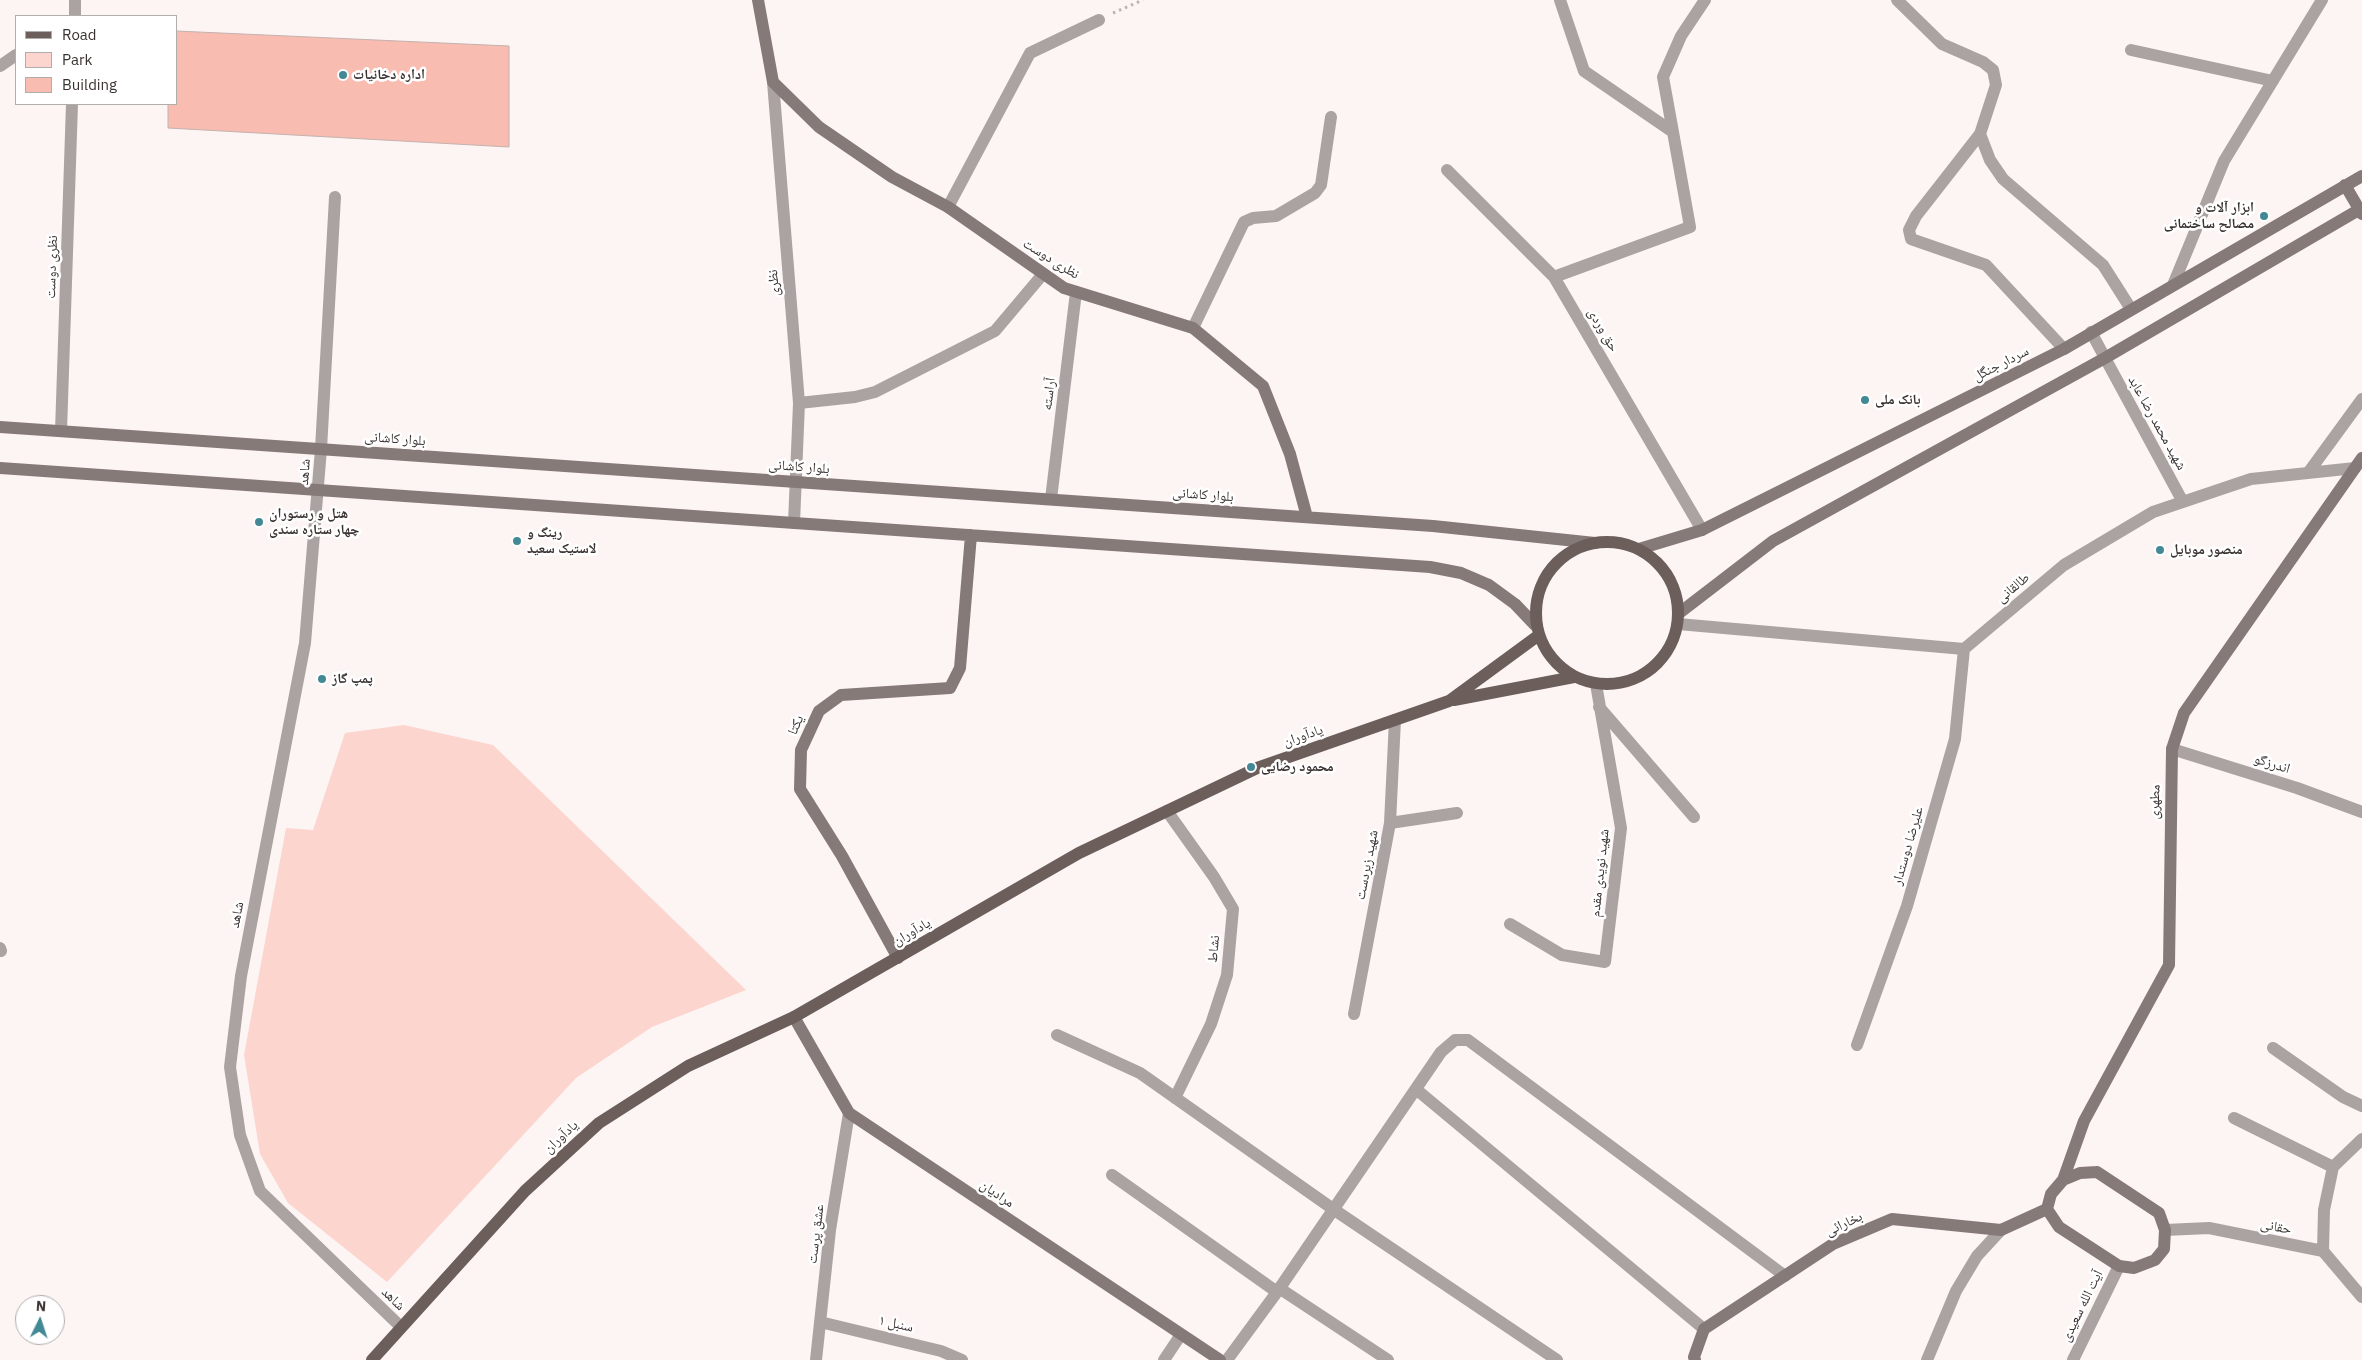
<!DOCTYPE html>
<html>
<head>
<meta charset="utf-8">
<style>
  body { margin:0 }
  #map { position:relative; width:2362px; height:1360px; overflow:hidden; background:#fdf5f4; font-family:"IBM Plex Sans",sans-serif }
  canvas { display:block }
  .legend { position:absolute; left:15px; top:15px; width:162px; height:90px; box-sizing:border-box; background:#fff; border:1px solid #b0adad; margin:0; padding:6px 9px; list-style:none; font-size:15px; color:#393231 }
  .legend li { display:flex; align-items:center; gap:10px; height:25px }
  .legend b { width:25px; border:1px solid #b0adad }
  .north { position:absolute; left:15px; top:1295px; width:50px; height:50px; box-sizing:border-box; background:#fff; border:1px solid #b0adad; border-radius:50%; rotate:4deg; font-size:14px; font-weight:700; line-height:20px; text-align:center; color:#393231 }
  .north::after { content:''; display:block; margin:auto; width:18px; height:22px; background:#438995; clip-path:polygon(50% 0,100% 100%,50% 72%,0 100%) }
</style>
</head>
<body>
<div id="map">
<canvas width="2362" height="1360"></canvas>
<ul class="legend">
<li><b style="height:6px;background:#6c5e5b"></b>Road</li>
<li><b style="height:14px;background:#fcd5ce"></b>Park</li>
<li><b style="height:14px;background:#f9bcb1"></b>Building</li>
</ul>
<div class="north">N</div>
</div>
<script>
const ctx = document.querySelector('canvas').getContext('2d');
ctx.lineJoin = 'round';
function fill(path, color) {
  ctx.fillStyle = color;
  ctx.fill(path, 'evenodd');
}
function toPath(rows) {
  const path = new Path2D();
  for (const r of rows) {
    if (r.length === 3) {
      path.moveTo(r[0] + r[2], r[1]);
      path.arc(r[0], r[1], r[2], 0, 2 * Math.PI);
      continue;
    }
    path.moveTo(r[0], r[1]);
    for (let i = 2; i < r.length; i += 2) path.lineTo(r[i], r[i + 1]);
  }
  return path;
}
function trace(path, color, width, dash) {
  ctx.strokeStyle = color;
  ctx.lineWidth = width;
  ctx.lineCap = dash ? 'butt' : 'round';
  ctx.setLineDash(dash || []);
  ctx.stroke(path);
}
function label(font, color, halo, rows, align = 'center') {
  ctx.font = font + ' "IBM Plex Sans","Noto Naskh Arabic",sans-serif';
  ctx.lineWidth = 5;
  ctx.setLineDash([]);
  ctx.textBaseline = 'middle';
  ctx.strokeStyle = halo;
  ctx.fillStyle = color;
  for (const [text, x, y, turn = 0] of rows) {
    ctx.save();
    ctx.translate(x, y);
    ctx.rotate((+turn || 0) * Math.PI / 180);
    ctx.textAlign = isNaN(turn) ? turn : align;
    if (halo) ctx.strokeText(text, 0, 0);
    ctx.fillText(text, 0, 0);
    ctx.restore();
  }
}
fill(toPath([
  [404,725,493,745,746,990,652,1027,576,1078,387,1282,288,1203,260,1154,244,1055,286,828,313,830,345,733]
]), '#fcd5ce');
const building = toPath([
  [176,31,509,46,509,147,168,128,168,104,176,104,176,31]
]);
fill(building, '#f9bcb1');
trace(building, '#c3b1ae', 1);
trace(toPath([
  [1113,13,1143,0]
]), '#bbb4b3', 3, [2.5, 4]);
trace(toPath([
  [1897,0,1942,44,1983,62,1993,70,1996,85,1980,134,1990,160,2003,179,2103,265,2131,309],
  [75,16,75,0],
  [2131,50,2273,81],
  [0,66,16,55],
  [773,82,799,403,794,523],
  [1673,132,1663,77,1681,36,1705,0],
  [1980,134,1916,216,1909,230,1911,239,1986,265,2064,349],
  [1447,170,1554,277,1702,530],
  [335,197,321,449,305,643,241,976,230,1067,240,1135,260,1191,401,1327],
  [948,207,1030,53,1099,20],
  [1554,277,1690,227,1673,132,1584,71,1560,0],
  [2173,285,2224,161,2322,0],
  [1193,328,1244,222,1253,218,1276,216,1315,193,1321,185,1331,117],
  [2091,332,2183,502],
  [799,403,855,397,875,392,995,331,1043,274],
  [61,431,72,104],
  [2308,473,2362,399],
  [1051,499,1076,292],
  [1678,624,1964,649,2064,565,2153,512,2251,479,2355,468],
  [1599,707,1694,817],
  [2172,749,2297,788,2362,812],
  [1167,811,1214,877,1233,909,1227,975,1211,1024,1175,1098],
  [1390,823,1457,813],
  [1510,924,1562,955,1605,962,1621,828,1596,684],
  [0,948,1,951],
  [1354,1014,1390,823,1395,720],
  [1057,1035,1140,1073,1333,1209,1557,1360],
  [1857,1045,1907,906,1955,739,1964,649],
  [2273,1048,2343,1097,2362,1106],
  [1417,1090,1704,1329],
  [2234,1118,2333,1167],
  [1112,1175,1277,1292],
  [2165,1230,2209,1228,2323,1251,2362,1297],
  [2323,1251,2324,1210,2333,1167,2362,1139],
  [1279,1288,1388,1360],
  [820,1322,941,1351,962,1360],
  [816,1360,830,1230,849,1113],
  [1164,1360,1180,1336],
  [1227,1360,1277,1292,1441,1052,1455,1040,1468,1040,1785,1276],
  [1927,1360,1956,1291,1977,1256,2001,1230],
  [2073,1360,2119,1266]
]), '#aba3a1', 12);
trace(toPath([
  [758,0,773,82,819,127,892,177,948,207,1064,288,1193,328,1263,386,1290,454,1307,517],
  [2345,185,2362,214],
  [0,427,1433,526,1595,543],
  [0,468,1430,567,1461,573,1489,585,1515,604,1535,625],
  [1639,549,1702,530,2064,349,2362,176],
  [1678,614,1773,541,2105,358,2362,208],
  [898,958,842,856,800,789,801,750,819,711,841,695,950,688,960,668,971,535],
  [794,1017,849,1113,1220,1360],
  [2097,1172,2159,1213,2165,1230,2164,1249,2155,1260,2134,1268,2119,1266,2059,1227,2047,1209,2051,1194,2063,1180,2080,1173,2097,1172],
  [2063,1180,2084,1121,2169,965,2172,749,2184,713,2362,458],
  [1695,1360,1694,1357,1704,1329,1833,1244,1892,1219,2001,1230,2047,1209]
]), '#867a78', 12);
trace(toPath([
  [1607,613,71],
  [1454,700,1574,677],
  [372,1360,525,1191,599,1123,688,1066,794,1017,1079,853,1257,768,1449,701,1539,635]
]), '#6c5e5b', 12);
for (const [x, y, r, color] of [
  [343,75,5,"#438995"],
  [2264,216,5,"#438995"],
  [1865,400,5,"#438995"],
  [259,522,5,"#438995"],
  [517,541,5,"#438995"],
  [2160,550,5,"#438995"],
  [322,679,5,"#438995"],
  [1251,767,5,"#438995"]
]) {
  const dot = new Path2D();
  dot.arc(x, y, r, 0, 2 * Math.PI);
  ctx.fillStyle = color;
  ctx.fill(dot);
  trace(dot, '#fff', 2);
}
label('bold 14px', '#393231', '#fff', [
  ["اداره دخانیات",353,75],
  ["ابزار آلات و",2254,208,"right"],
  ["مصالح ساختمانی",2254,224,"right"],
  ["بانک ملی",1875,400],
  ["هتل و رستوران",269,514],
  ["چهار ستاره سندی",269,530],
  ["رینگ و",527,533],
  ["لاستیک سعید",527,549],
  ["منصور موبایل",2170,550],
  ["پمپ گاز",332,679],
  ["محمود رضایی",1261,767]
], 'left');
label('14px', '#393231', '#fff', [
  ["نظری دوست",1051,259,32],
  ["نظری دوست",52,267,-88],
  ["نظری",774,283,-95],
  ["حق وردی",1603,330,60],
  ["سردار جنگل",2001,364,-27],
  ["آراسته",1049,394,-83],
  ["شهید محمد رضا عابد",2157,423,61],
  ["بلوار کاشانی",395,439,4],
  ["بلوار کاشانی",799,467,4],
  ["شاهد",305,472,-86],
  ["بلوار کاشانی",1203,495,4],
  ["طالقانی",2013,588,-40],
  ["یکتا",796,725,-66],
  ["یادآوران",1303,736,-19],
  ["اندرزگو",2272,764,17],
  ["مطهری",2155,802,-88],
  ["علیرضا دوستدار",1908,846,-74],
  ["شهید زبردست",1367,865,-79],
  ["شهید نویدی مقدم",1600,873,-84],
  ["شاهد",237,915,-79],
  ["یادآوران",912,932,-30],
  ["نشاط",1214,949,-85],
  ["یادآوران",561,1137,-43],
  ["مرادیان",997,1194,34],
  ["بخارائی",1844,1224,-25],
  ["حقانی",2276,1227,11],
  ["عشق پرست",816,1234,-83],
  ["شاهد",393,1299,44],
  ["آیت الله سعیدی",2082,1306,-64],
  ["سنبل ۱",896,1324,13]
]);
</script>
</body>
</html>
